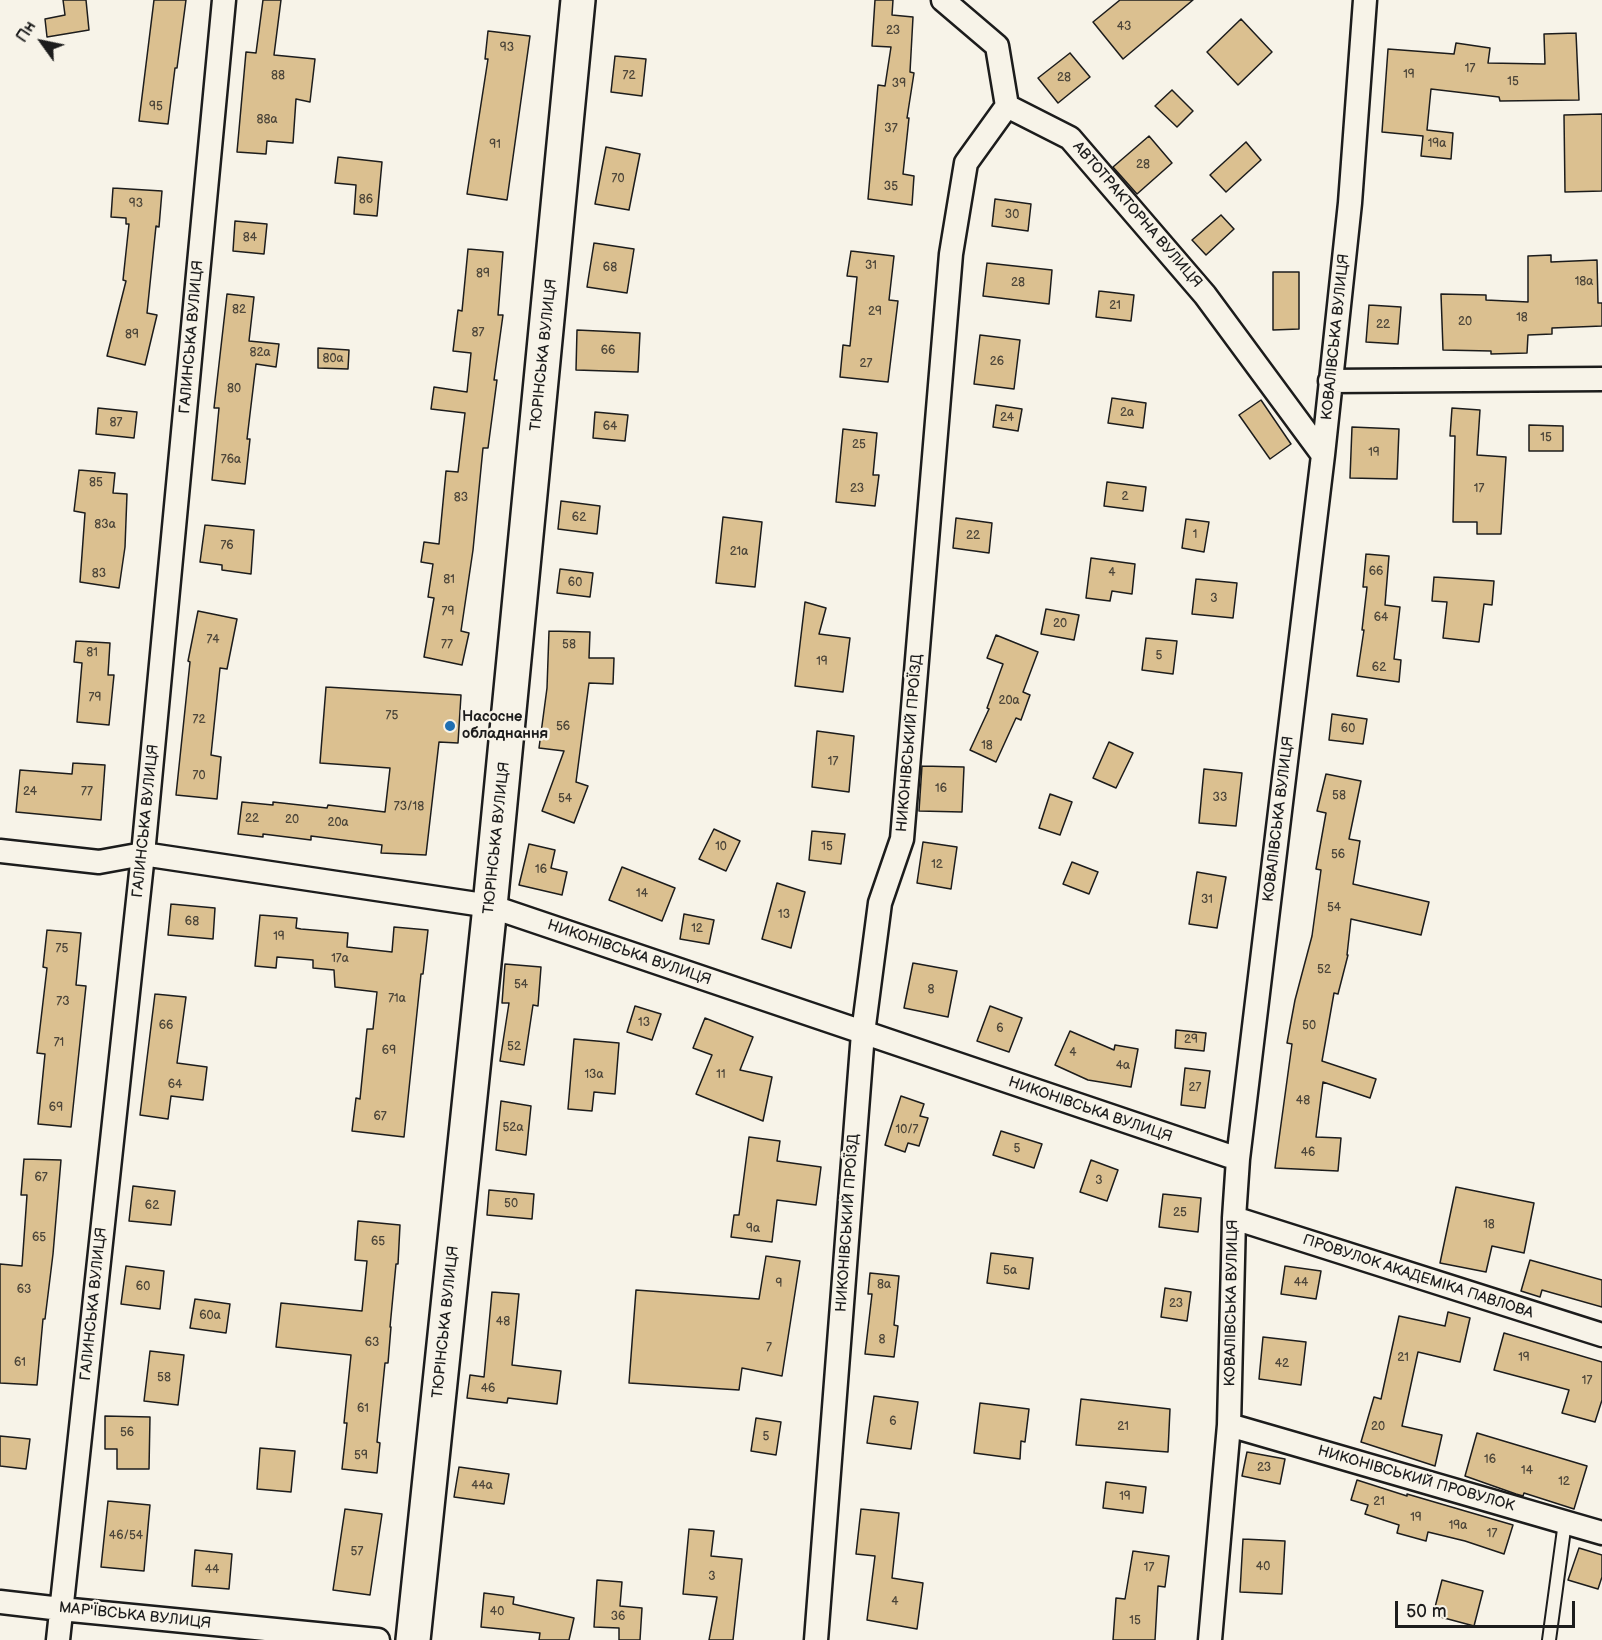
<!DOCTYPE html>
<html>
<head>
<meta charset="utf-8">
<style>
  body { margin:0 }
  #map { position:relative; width:1602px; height:1640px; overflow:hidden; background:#f7f3e8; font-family:"Balsamiq Sans",sans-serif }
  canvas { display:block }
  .north { position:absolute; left:12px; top:12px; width:60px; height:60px; -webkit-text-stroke:4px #f7f3e8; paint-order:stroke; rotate:303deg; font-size:16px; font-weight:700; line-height:24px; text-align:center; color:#1c1c1c }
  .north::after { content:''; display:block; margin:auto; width:21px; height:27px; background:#1c1c1c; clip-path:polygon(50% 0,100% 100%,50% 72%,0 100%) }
  .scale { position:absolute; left:1395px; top:1601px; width:180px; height:27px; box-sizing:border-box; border:3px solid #1c1c1c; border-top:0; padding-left:8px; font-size:18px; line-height:21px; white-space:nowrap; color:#1c1c1c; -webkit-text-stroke:4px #f7f3e8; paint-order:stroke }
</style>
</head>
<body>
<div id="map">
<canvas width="1602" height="1640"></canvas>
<div class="north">Пн</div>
<div class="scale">50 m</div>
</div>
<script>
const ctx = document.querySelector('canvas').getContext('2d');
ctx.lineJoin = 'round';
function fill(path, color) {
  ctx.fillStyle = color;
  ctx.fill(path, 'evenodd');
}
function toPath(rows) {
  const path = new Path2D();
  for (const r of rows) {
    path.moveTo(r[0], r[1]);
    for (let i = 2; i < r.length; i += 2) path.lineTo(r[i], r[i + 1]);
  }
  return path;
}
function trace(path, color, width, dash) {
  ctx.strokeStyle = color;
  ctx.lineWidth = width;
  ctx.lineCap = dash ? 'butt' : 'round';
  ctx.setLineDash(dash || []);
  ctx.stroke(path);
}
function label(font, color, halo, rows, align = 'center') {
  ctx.font = font + ' "Balsamiq Sans",sans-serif';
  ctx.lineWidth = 5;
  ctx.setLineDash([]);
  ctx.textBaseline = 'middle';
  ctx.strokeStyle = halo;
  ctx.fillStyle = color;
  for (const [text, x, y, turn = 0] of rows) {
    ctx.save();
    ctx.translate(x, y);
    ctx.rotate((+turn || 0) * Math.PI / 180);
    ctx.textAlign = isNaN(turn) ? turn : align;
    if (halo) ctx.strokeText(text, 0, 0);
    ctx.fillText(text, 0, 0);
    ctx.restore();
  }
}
const building = toPath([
  [63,0,86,0,89,30,47,37,45,19,65,15,63,0],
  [154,0,186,0,177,68,175,68,168,124,139,121,154,0],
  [263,0,281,0,274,55,315,59,310,102,296,99,293,143,267,141,266,154,237,152,246,52,256,53,263,0],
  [875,0,893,0,892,15,913,17,910,72,914,73,907,118,909,118,903,174,914,176,912,205,868,199,878,85,885,86,891,47,872,46,875,0],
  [1120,0,1193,0,1123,59,1093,22,1120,0],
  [1241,19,1272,52,1238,85,1207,52,1241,19],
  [488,31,530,36,507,200,467,194,488,59,485,59,488,31],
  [1576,33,1579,100,1500,101,1499,97,1431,89,1427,130,1453,133,1451,159,1421,156,1423,136,1382,132,1388,49,1454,54,1456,43,1490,48,1488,63,1545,64,1544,34,1576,33],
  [1070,53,1090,77,1058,103,1038,78,1070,53],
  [615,56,646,59,642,96,611,92,615,56],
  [1172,90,1193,111,1177,127,1155,106,1172,90],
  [1602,114,1602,191,1565,192,1564,115,1602,114],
  [1149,136,1172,163,1137,194,1113,167,1149,136],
  [1246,142,1261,160,1226,192,1210,175,1246,142],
  [606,147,640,154,629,210,595,204,606,147],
  [338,157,382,162,377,216,354,214,356,185,335,183,338,157],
  [113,188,162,191,159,227,156,226,147,313,157,315,145,365,107,356,126,281,123,280,129,224,126,224,126,218,111,217,113,188],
  [995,199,1031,204,1028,231,992,226,995,199],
  [1221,215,1234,229,1206,255,1192,240,1221,215],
  [235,221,267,224,264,254,233,251,235,221],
  [594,243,634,249,627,293,587,287,594,243],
  [468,249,503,252,498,315,503,315,494,380,497,380,488,448,483,448,473,550,461,631,469,633,462,665,424,657,434,598,428,597,433,564,421,562,424,542,439,544,446,471,458,472,465,413,431,409,434,387,467,392,471,353,453,351,458,310,462,311,468,249],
  [851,251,894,256,889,300,898,301,888,382,840,377,843,345,850,346,857,277,847,276,851,251],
  [1551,255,1551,262,1597,260,1598,303,1602,303,1602,326,1552,328,1552,334,1528,335,1527,353,1491,354,1491,351,1443,350,1441,294,1486,295,1486,300,1528,302,1528,256,1551,255],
  [987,263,1052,270,1049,304,983,296,987,263],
  [1273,272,1299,272,1299,329,1273,330,1273,272],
  [1099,291,1134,295,1131,321,1096,317,1099,291],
  [227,294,254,297,249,341,279,344,276,367,256,364,247,439,250,439,245,484,212,480,219,408,214,408,227,294],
  [1369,305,1401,307,1398,344,1366,342,1369,305],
  [577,330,640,333,638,372,576,370,577,330],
  [980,335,1020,340,1014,389,974,384,980,335],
  [318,348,349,350,348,369,318,368,318,348],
  [1112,398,1146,403,1143,428,1108,423,1112,398],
  [1261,400,1291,444,1270,459,1239,415,1261,400],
  [996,405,1022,409,1018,431,993,427,996,405],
  [98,408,137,412,134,438,96,434,98,408],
  [1452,408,1480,410,1477,455,1506,457,1501,534,1477,534,1477,522,1453,522,1455,436,1450,436,1452,408],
  [595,412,628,415,625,441,593,438,595,412],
  [1529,425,1563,426,1563,451,1529,451,1529,425],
  [1352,427,1399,429,1397,479,1350,478,1352,427],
  [843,429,877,433,873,475,879,475,875,506,836,502,843,429],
  [79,470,115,473,113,493,127,494,125,547,119,588,80,582,85,513,74,511,79,470],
  [1107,482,1146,487,1143,511,1104,506,1107,482],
  [561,501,600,506,597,534,558,529,561,501],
  [723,517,762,522,755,587,716,583,723,517],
  [956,518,992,523,989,553,953,548,956,518],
  [1186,519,1209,522,1204,552,1182,548,1186,519],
  [205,525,254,530,251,574,222,570,222,565,200,562,205,525],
  [1366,554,1389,556,1385,605,1400,607,1394,659,1401,660,1399,682,1357,676,1364,630,1362,630,1367,587,1363,587,1366,554],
  [1091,558,1135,564,1132,594,1112,591,1110,601,1086,598,1091,558],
  [560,569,593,573,590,597,557,593,560,569],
  [1434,577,1494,581,1492,605,1484,604,1479,642,1443,638,1447,602,1432,601,1434,577],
  [1196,579,1237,583,1233,618,1192,614,1196,579],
  [805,602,826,608,819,634,850,638,843,692,795,686,805,602],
  [1046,609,1079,615,1074,640,1041,634,1046,609],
  [198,611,237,619,227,669,220,668,211,755,221,757,217,799,176,795,190,662,188,661,198,611],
  [549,631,590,632,589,658,614,658,613,684,589,683,576,782,588,786,574,823,542,811,564,751,539,748,547,688,549,631],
  [996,635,1038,652,1023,692,1030,695,1021,720,1016,718,996,762,970,750,989,709,987,708,1003,664,987,658,996,635],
  [1146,638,1177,641,1173,674,1142,670,1146,638],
  [76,641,110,643,108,675,114,675,109,725,77,722,82,663,74,662,76,641],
  [326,687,461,695,458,743,439,742,426,855,381,853,382,845,311,836,311,840,263,834,263,837,238,834,242,802,273,805,273,802,327,808,328,805,385,812,390,768,320,763,326,687],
  [1332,714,1367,719,1363,744,1329,740,1332,714],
  [817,731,854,736,849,792,812,787,817,731],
  [1109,742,1133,753,1116,788,1093,778,1109,742],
  [73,763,105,765,101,820,16,812,20,770,72,774,73,763],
  [922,766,964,767,962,812,919,811,922,766],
  [1204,769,1242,773,1236,826,1199,823,1204,769],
  [1326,774,1361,781,1349,839,1360,841,1353,884,1429,902,1421,935,1351,919,1347,955,1348,955,1338,994,1334,993,1322,1061,1376,1079,1370,1098,1323,1082,1316,1137,1341,1138,1338,1171,1275,1168,1292,1044,1287,1043,1295,1000,1312,936,1321,870,1316,869,1326,813,1317,811,1326,774],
  [1050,794,1072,802,1060,835,1039,828,1050,794],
  [714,829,740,841,726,871,699,859,714,829],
  [812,831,845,834,841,864,809,860,812,831],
  [923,842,957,847,951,889,917,883,923,842],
  [529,844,555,850,551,868,567,872,562,895,519,885,529,844],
  [1072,862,1098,872,1089,894,1063,884,1072,862],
  [622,867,675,888,662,921,609,900,622,867],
  [1197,872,1226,877,1217,928,1189,924,1197,872],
  [777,883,805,892,791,948,762,939,777,883],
  [171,904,215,908,213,939,168,935,171,904],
  [684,914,714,920,709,944,680,939,684,914],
  [260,915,297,918,296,928,301,929,348,933,347,947,392,952,394,927,428,930,423,974,421,974,404,1137,352,1131,356,1098,360,1099,367,1029,373,1029,377,992,335,987,334,970,313,968,313,960,277,957,276,968,255,966,260,915],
  [47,930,81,933,76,985,86,986,71,1127,38,1124,45,1054,37,1053,47,968,43,967,47,930],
  [913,963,957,971,948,1017,904,1008,913,963],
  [505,964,541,967,538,1006,533,1005,524,1065,500,1061,509,1003,502,1003,505,964],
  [155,994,186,997,177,1063,207,1067,203,1100,171,1096,168,1119,140,1115,155,994],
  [635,1006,661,1014,652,1040,627,1032,635,1006],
  [990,1006,1022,1018,1009,1052,977,1041,990,1006],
  [705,1018,753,1037,740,1070,772,1077,763,1121,696,1094,712,1055,693,1048,705,1018],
  [1176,1030,1206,1033,1204,1051,1175,1048,1176,1030],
  [1070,1031,1114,1050,1115,1045,1138,1049,1131,1087,1088,1080,1055,1065,1070,1031],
  [574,1039,619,1043,615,1094,594,1092,592,1111,568,1109,574,1039],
  [1185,1068,1210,1071,1205,1108,1181,1105,1185,1068],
  [901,1096,924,1104,920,1116,928,1118,919,1146,908,1143,905,1152,885,1145,901,1096],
  [501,1101,531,1106,526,1155,496,1150,501,1101],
  [1001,1131,1042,1144,1034,1168,993,1155,1001,1131],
  [749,1137,780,1141,777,1161,821,1167,816,1205,777,1200,772,1242,731,1237,734,1215,739,1215,749,1137],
  [24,1159,61,1160,53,1254,45,1319,43,1319,37,1385,0,1383,0,1264,22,1266,27,1195,21,1195,24,1159],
  [1091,1160,1118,1170,1107,1201,1080,1192,1091,1160],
  [133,1186,175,1191,171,1225,129,1221,133,1186],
  [1456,1187,1534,1203,1524,1253,1492,1246,1486,1272,1440,1263,1456,1187],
  [489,1190,534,1194,532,1219,487,1215,489,1190],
  [1163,1194,1201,1198,1198,1232,1159,1227,1163,1194],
  [358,1221,400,1225,398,1264,396,1264,390,1327,391,1327,388,1363,385,1363,377,1442,380,1443,377,1473,342,1469,347,1423,344,1423,351,1355,276,1347,281,1303,362,1311,367,1261,355,1260,358,1221],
  [991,1253,1033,1258,1029,1289,987,1283,991,1253],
  [766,1256,800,1261,782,1376,742,1368,739,1390,629,1383,636,1290,759,1299,766,1256],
  [1530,1260,1602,1280,1602,1307,1542,1290,1540,1297,1521,1291,1530,1260],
  [126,1266,164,1271,160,1309,121,1304,126,1266],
  [1285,1266,1321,1271,1316,1299,1281,1294,1285,1266],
  [870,1273,899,1276,894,1325,898,1326,894,1357,865,1354,872,1294,868,1294,870,1273],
  [1165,1288,1191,1292,1187,1321,1161,1317,1165,1288],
  [492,1292,519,1294,512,1365,561,1371,557,1404,508,1398,507,1403,467,1398,470,1375,484,1377,492,1292],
  [195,1299,230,1304,226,1333,190,1328,195,1299],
  [1448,1312,1470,1318,1460,1362,1418,1352,1402,1426,1442,1435,1435,1466,1361,1442,1374,1397,1381,1399,1399,1316,1445,1326,1448,1312],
  [1504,1333,1602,1362,1602,1400,1595,1422,1562,1413,1569,1390,1494,1370,1504,1333],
  [1263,1337,1306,1342,1301,1385,1259,1379,1263,1337],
  [150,1351,184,1355,178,1405,144,1401,150,1351],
  [874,1396,918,1402,911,1449,867,1443,874,1396],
  [1081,1399,1170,1409,1168,1452,1076,1445,1081,1399],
  [980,1403,1029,1409,1025,1442,1021,1441,1020,1459,974,1453,980,1403],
  [105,1416,150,1417,149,1469,117,1469,117,1449,105,1449,105,1416],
  [756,1418,781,1422,776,1455,751,1451,756,1418],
  [1477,1433,1587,1466,1574,1509,1524,1493,1523,1496,1516,1494,1465,1476,1477,1433],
  [0,1436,30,1439,26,1469,0,1466,0,1436],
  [260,1448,295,1451,291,1492,257,1489,260,1448],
  [1247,1452,1285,1459,1280,1484,1242,1476,1247,1452],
  [459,1467,509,1474,504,1504,454,1497,459,1467],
  [1357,1480,1407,1496,1407,1494,1513,1525,1504,1554,1465,1541,1428,1532,1426,1541,1397,1533,1399,1525,1365,1514,1368,1505,1351,1500,1357,1480],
  [1106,1482,1146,1487,1143,1513,1103,1508,1106,1482],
  [108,1501,150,1505,144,1571,101,1567,108,1501],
  [345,1509,382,1514,370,1595,333,1590,345,1509],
  [861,1509,899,1513,892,1578,923,1583,917,1629,867,1620,875,1556,856,1554,861,1509],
  [689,1529,714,1531,711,1556,742,1559,733,1640,709,1640,717,1597,683,1594,689,1529],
  [1243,1539,1285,1541,1282,1594,1240,1592,1243,1539],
  [1579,1548,1602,1555,1602,1577,1598,1589,1568,1580,1579,1548],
  [195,1550,232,1554,229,1589,192,1586,195,1550],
  [1133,1551,1169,1556,1165,1587,1158,1586,1155,1640,1113,1640,1116,1598,1125,1599,1133,1551],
  [597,1580,622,1582,620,1606,642,1608,640,1640,619,1640,619,1628,594,1627,597,1580],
  [1442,1580,1483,1591,1474,1626,1433,1615,1442,1580],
  [484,1593,514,1597,513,1604,574,1618,569,1640,539,1640,540,1633,481,1627,484,1593]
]);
fill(building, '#dbc090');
trace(building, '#1c1c1c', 1.5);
const lane = toPath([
  [1549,1640,1565,1522]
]);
const street = toPath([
  [943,0,997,46,1007,106,1070,138,1205,295,1323,455],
  [1330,381,1602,379],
  [0,851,99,862,143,854,490,906,1238,1159],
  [1234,1218,1602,1335],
  [1229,1425,1602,1533],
  [0,1602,61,1609,378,1640],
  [58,1640,143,854,224,0],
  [816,1640,863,1033,880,903,902,839,951,254,966,163,1007,106],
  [1210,1640,1229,1425,1234,1218,1238,1159,1323,455,1350,203,1365,0]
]);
const secondary = toPath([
  [413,1640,490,906,578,0]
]);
trace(lane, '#1c1c1c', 16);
trace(street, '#1c1c1c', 27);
trace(secondary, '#1c1c1c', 38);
trace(lane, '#f7f3e8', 12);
trace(street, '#f7f3e8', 22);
trace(secondary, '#f7f3e8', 33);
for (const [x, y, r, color] of [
  [450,726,6,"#1f6fb2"]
]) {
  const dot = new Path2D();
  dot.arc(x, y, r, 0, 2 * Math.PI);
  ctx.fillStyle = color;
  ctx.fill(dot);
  trace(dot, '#f7f3e8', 2);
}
label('12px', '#4c4539', null, [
  ["43",1124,27],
  ["23",893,31],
  ["93",507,48],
  ["17",1470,69],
  ["19",1409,75],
  ["88",278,76],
  ["72",629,76],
  ["28",1064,78],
  ["15",1513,82],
  ["39",899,84],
  ["95",156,107],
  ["88а",267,120],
  ["37",891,129],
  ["19а",1437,144],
  ["91",495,145],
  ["28",1143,165],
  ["70",618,179],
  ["35",891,187],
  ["86",366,200],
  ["93",136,204],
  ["30",1012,215],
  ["84",250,238],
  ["31",871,266],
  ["68",610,268],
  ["89",483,274],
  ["18а",1584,282],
  ["28",1018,283],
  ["21",1115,306],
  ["82",239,310],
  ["29",875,312],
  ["18",1522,318],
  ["20",1465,322],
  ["22",1383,325],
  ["87",478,333],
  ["89",132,335],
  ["66",608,351],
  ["82а",260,353],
  ["80а",333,359],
  ["26",997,362],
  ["27",866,364],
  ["80",234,389],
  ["2а",1127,413],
  ["24",1007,418],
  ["87",116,423],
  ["64",610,427],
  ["15",1546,438],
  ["25",859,445],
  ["19",1374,453],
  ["76а",231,460],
  ["85",96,483],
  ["23",857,489],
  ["17",1479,489],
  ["2",1125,497],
  ["83",461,498],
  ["62",579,518],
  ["83а",105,525],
  ["1",1195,535],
  ["22",973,536],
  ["76",227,546],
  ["21а",739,552],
  ["66",1376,572],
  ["4",1112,573],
  ["83",99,574],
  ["81",449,580],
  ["60",575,583],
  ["3",1214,599],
  ["79",448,612],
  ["64",1381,618],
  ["20",1060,624],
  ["74",213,640],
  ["77",447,645],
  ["58",569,645],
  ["81",92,653],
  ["5",1159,656],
  ["19",822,662],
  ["62",1379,668],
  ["79",95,698],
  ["20а",1009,701],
  ["75",392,716],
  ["72",199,720],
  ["56",563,727],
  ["60",1348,729],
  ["18",987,746],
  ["17",833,762],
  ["70",199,776],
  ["16",941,789],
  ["24",30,792],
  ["77",87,792],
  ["58",1339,796],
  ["33",1220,798],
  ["54",565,799],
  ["73/18",409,807],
  ["22",252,819],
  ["20",292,820],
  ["20а",338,823],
  ["10",721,847],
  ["15",827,847],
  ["56",1338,855],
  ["12",937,865],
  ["16",541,870],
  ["14",642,894],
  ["31",1207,900],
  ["54",1334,908],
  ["13",784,915],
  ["68",192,922],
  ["12",697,929],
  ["19",279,937],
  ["75",62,949],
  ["17а",340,959],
  ["52",1324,970],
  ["54",521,985],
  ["8",931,990],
  ["71а",397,999],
  ["73",63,1002],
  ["13",644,1023],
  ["66",166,1026],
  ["50",1309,1026],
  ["6",1000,1029],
  ["29",1191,1040],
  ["71",59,1043],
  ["52",514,1047],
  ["69",389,1051],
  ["4",1073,1053],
  ["4а",1123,1066],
  ["13а",594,1075],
  ["11",721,1075],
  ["64",175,1085],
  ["27",1195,1088],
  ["48",1303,1101],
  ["69",56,1108],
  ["67",380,1117],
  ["52а",513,1128],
  ["10/7",907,1130],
  ["5",1017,1149],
  ["46",1308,1153],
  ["67",41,1178],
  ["3",1099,1181],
  ["50",511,1204],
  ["62",152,1206],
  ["25",1180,1213],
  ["18",1489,1225],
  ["9а",753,1229],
  ["65",39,1238],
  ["65",378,1242],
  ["5а",1010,1271],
  ["44",1301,1283],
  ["9",779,1284],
  ["8а",884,1285],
  ["60",143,1287],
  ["63",24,1290],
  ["23",1176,1304],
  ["60а",210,1316],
  ["48",503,1322],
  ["8",882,1340],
  ["63",372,1343],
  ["7",769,1348],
  ["21",1403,1358],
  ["19",1524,1358],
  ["61",20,1363],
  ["42",1282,1364],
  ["58",164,1378],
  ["17",1587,1381],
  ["46",488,1389],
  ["61",363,1409],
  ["6",893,1422],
  ["21",1123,1427],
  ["20",1378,1427],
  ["56",127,1433],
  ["5",766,1437],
  ["59",361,1456],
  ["16",1490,1460],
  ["23",1264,1468],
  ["14",1527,1471],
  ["12",1564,1482],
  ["44а",482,1486],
  ["19",1125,1497],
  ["21",1379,1502],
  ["19",1416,1518],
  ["19а",1458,1526],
  ["17",1492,1534],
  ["46/54",126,1536],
  ["57",357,1552],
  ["40",1263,1567],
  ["17",1149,1568],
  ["44",212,1570],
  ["3",712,1577],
  ["4",895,1602],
  ["40",497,1612],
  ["36",618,1617],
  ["15",1135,1621]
]);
label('15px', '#1c1c1c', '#f7f3e8', [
  ["АВТОТРАКТОРНА ВУЛИЦЯ",1137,215,49],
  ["ГАЛИНСЬКА ВУЛИЦЯ",192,337,-85],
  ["КОВАЛІВСЬКА ВУЛИЦЯ",1336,337,-84],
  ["ТЮРІНСЬКА ВУЛИЦЯ",544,355,-84],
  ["НИКОНІВСЬКИЙ ПРОЇЗД",910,743,-85],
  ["КОВАЛІВСЬКА ВУЛИЦЯ",1279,819,-83],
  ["ГАЛИНСЬКА ВУЛИЦЯ",146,821,-84],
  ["ТЮРІНСЬКА ВУЛИЦЯ",497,838,-84],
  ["НИКОНІВСЬКА ВУЛИЦЯ",629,953,19],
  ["НИКОНІВСЬКА ВУЛИЦЯ",1090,1110,19],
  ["НИКОНІВСЬКИЙ ПРОЇЗД",848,1223,-86],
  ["ПРОВУЛОК АКАДЕМІКА ПАВЛОВА",1418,1277,18],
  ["КОВАЛІВСЬКА ВУЛИЦЯ",1232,1303,-89],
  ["ГАЛИНСЬКА ВУЛИЦЯ",94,1304,-84],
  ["ТЮРІНСЬКА ВУЛИЦЯ",446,1322,-84],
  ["НИКОНІВСЬКИЙ ПРОВУЛОК",1416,1479,16],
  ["МАР'ЇВСЬКА ВУЛИЦЯ",135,1616,6]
]);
label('bold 15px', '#1c1c1c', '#f7f3e8', [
  ["Насосне",462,717],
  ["обладнання",462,734]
], 'left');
</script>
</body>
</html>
